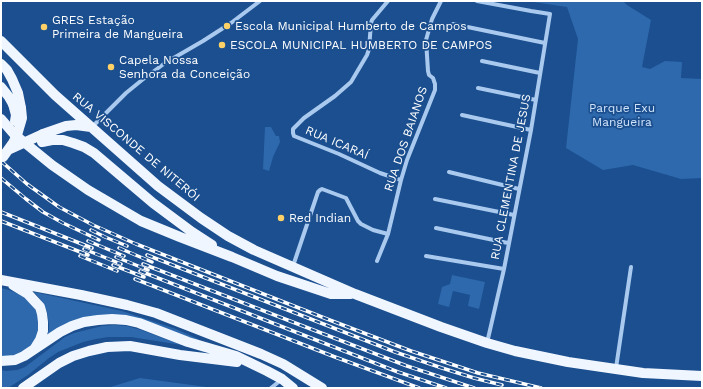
<!DOCTYPE html>
<html>
<head>
<meta charset="utf-8">
<style>
  body { margin:0 }
  #map { position:relative; width:703px; height:389px; overflow:hidden; background:#1b4f8f; font-family:"Work Sans",sans-serif }
  canvas { display:block }
  .frame { position:absolute; inset:0; border:2px solid #fff; pointer-events:none }
</style>
</head>
<body>
<div id="map">
<canvas width="703" height="389"></canvas>
<div class="frame"></div>
</div>
<script>
const ctx = document.querySelector('canvas').getContext('2d');
ctx.lineJoin = 'round';
function fill(path, color) {
  ctx.fillStyle = color;
  ctx.fill(path, 'evenodd');
}
function toPath(rows) {
  const path = new Path2D();
  for (const r of rows) {
    path.moveTo(r[0], r[1]);
    for (let i = 2; i < r.length; i += 2) path.lineTo(r[i], r[i + 1]);
  }
  return path;
}
function trace(path, color, width, dash) {
  ctx.strokeStyle = color;
  ctx.lineWidth = width;
  ctx.lineCap = dash ? 'butt' : 'round';
  ctx.setLineDash(dash || []);
  ctx.stroke(path);
}
function label(font, color, halo, rows, align = 'center') {
  ctx.font = font + ' "Work Sans",sans-serif';
  ctx.lineWidth = 3.5;
  ctx.setLineDash([]);
  ctx.textBaseline = 'middle';
  ctx.strokeStyle = halo;
  ctx.fillStyle = color;
  for (const [text, x, y, turn = 0] of rows) {
    ctx.save();
    ctx.translate(x, y);
    ctx.rotate((+turn || 0) * Math.PI / 180);
    ctx.textAlign = isNaN(turn) ? turn : align;
    if (halo) ctx.strokeText(text, 0, 0);
    ctx.fillText(text, 0, 0);
    ctx.restore();
  }
}
fill(toPath([
  [527,1,623,1,627,5,651,20,642,67,650,69,665,61,682,62,681,78,702,79,702,178,681,179,633,165,603,170,566,148,578,39,567,7],
  [265,127,271,127,276,136,279,136,280,142,273,157,269,171,263,169],
  [452,275,485,282,479,309,468,306,470,295,453,291,449,307,438,304,442,287,450,284],
  [1,288,9,290,24,296,32,303,37,313,39,326,37,337,30,346,23,352,14,356,1,356],
  [34,292,122,311,176,329,198,339,203,342,122,315,46,336,49,330,49,324,47,312,41,300],
  [114,325,127,326,141,330,182,345,131,337,108,337,96,339,83,342,58,352,49,358,28,375,8,388,1,388,1,370,6,371,17,370,25,367,65,337,74,333,102,326],
  [140,378,214,388,107,388]
]), '#2e69ad');
trace(toPath([
  [388,1,372,20,371,23,369,49,367,55,351,82,335,96,304,118,293,129,293,133,294,136,339,154,380,173,401,180],
  [477,1,531,11,550,14,531,130,504,269,487,343],
  [453,24,545,43],
  [482,61,540,73],
  [478,88,536,100],
  [462,115,531,130],
  [92,127,126,93,142,80,165,63,203,41,231,23,260,1],
  [449,172,519,189],
  [435,199,514,215],
  [436,228,508,243],
  [426,256,504,269],
  [377,261,388,234,401,180,407,160,435,90,435,84,433,78,429,75,428,71,426,40,432,19,441,1],
  [293,266,318,192,320,190,322,189,346,198,358,221,361,224,373,230,388,234],
  [616,368,631,267],
  [271,388,281,380]
]), '#a9c9ee', 4);
trace(toPath([
  [1,41,55,95,158,186,201,218,228,236,254,250,355,294,441,327,487,343,515,351,568,362,643,373,702,376],
  [1,64,7,70,12,79,18,93,21,108],
  [1,87,9,97,13,104],
  [1,119,14,134,52,165,88,190,141,221,180,237,232,257,277,276,331,294,351,294],
  [43,134,66,126,76,125,91,127],
  [42,142,52,140,63,140,73,143,84,147,94,153,153,203,192,232,212,245],
  [1,280,81,295,127,305,156,313,261,354,283,364,322,388],
  [13,285,28,294,40,307,42,314,43,322,43,331,40,340,35,348],
  [1,361,15,360,24,356,60,332,72,326,84,322,98,320,112,319,126,320,139,323,188,342,236,356,267,371,282,379,293,388],
  [23,388,59,363,73,356,89,351,107,347,130,346,180,355,237,362]
]), '#f0f6ff', 10);
const rail = toPath([
  [1,161,27,184,59,207,93,225,136,244,327,319,411,351,478,373,541,388],
  [1,178,26,199,43,212,63,223,99,240],
  [1,212,92,248],
  [1,221,88,255],
  [91,230,105,237,127,246],
  [88,241,124,256],
  [119,248,152,262],
  [84,249,121,264],
  [147,255,395,352,442,368,474,378,502,385],
  [80,256,117,271],
  [116,257,148,270],
  [143,264,290,321,407,366,474,388],
  [113,265,144,277],
  [140,271,339,349,398,372,446,388],
  [135,279,335,357,419,388]
]);
trace(rail, '#fff', 3.5);
trace(rail, '#1b4f8f', 2, [6]);
trace(toPath([
  [13,104,16,115,15,121],
  [8,150,43,134],
  [3,157,13,143,17,135,22,118,21,108]
]), '#f0f6ff', 10);
for (const [x, y, r, color] of [
  [227,26,4,"#ffd166"],
  [44,27,4,"#ffd166"],
  [222,45,4,"#ffd166"],
  [111,67,4,"#ffd166"],
  [281,218,4,"#ffd166"]
]) {
  const dot = new Path2D();
  dot.arc(x, y, r, 0, 2 * Math.PI);
  ctx.fillStyle = color;
  ctx.fill(dot);
  trace(dot, '#1b4f8f', 1.5);
}
label('12px', '#fff', '#1b4f8f', [
  ["GRES Estação",52,20],
  ["Primeira de Mangueira",52,34],
  ["Escola Municipal Humberto de Campos",235,26],
  ["ESCOLA MUNICIPAL HUMBERTO DE CAMPOS",230,45],
  ["Capela Nossa",119,60],
  ["Senhora da Conceição",119,74],
  ["Red Indian",289,218]
], 'left');
label('12px', '#cfe3fa', '#1b4f8f', [
  ["Parque Exu",622,108],
  ["Mangueira",622,122]
]);
label('12px', '#fff', '#1b4f8f', [
  ["RUA DOS BAIANOS",406,139,-71],
  ["RUA ICARAÍ",337,143,23],
  ["RUA VISCONDE DE NITERÓI",136,147,40],
  ["RUA CLEMENTINA DE JESUS",511,177,-79]
]);
</script>
</body>
</html>
